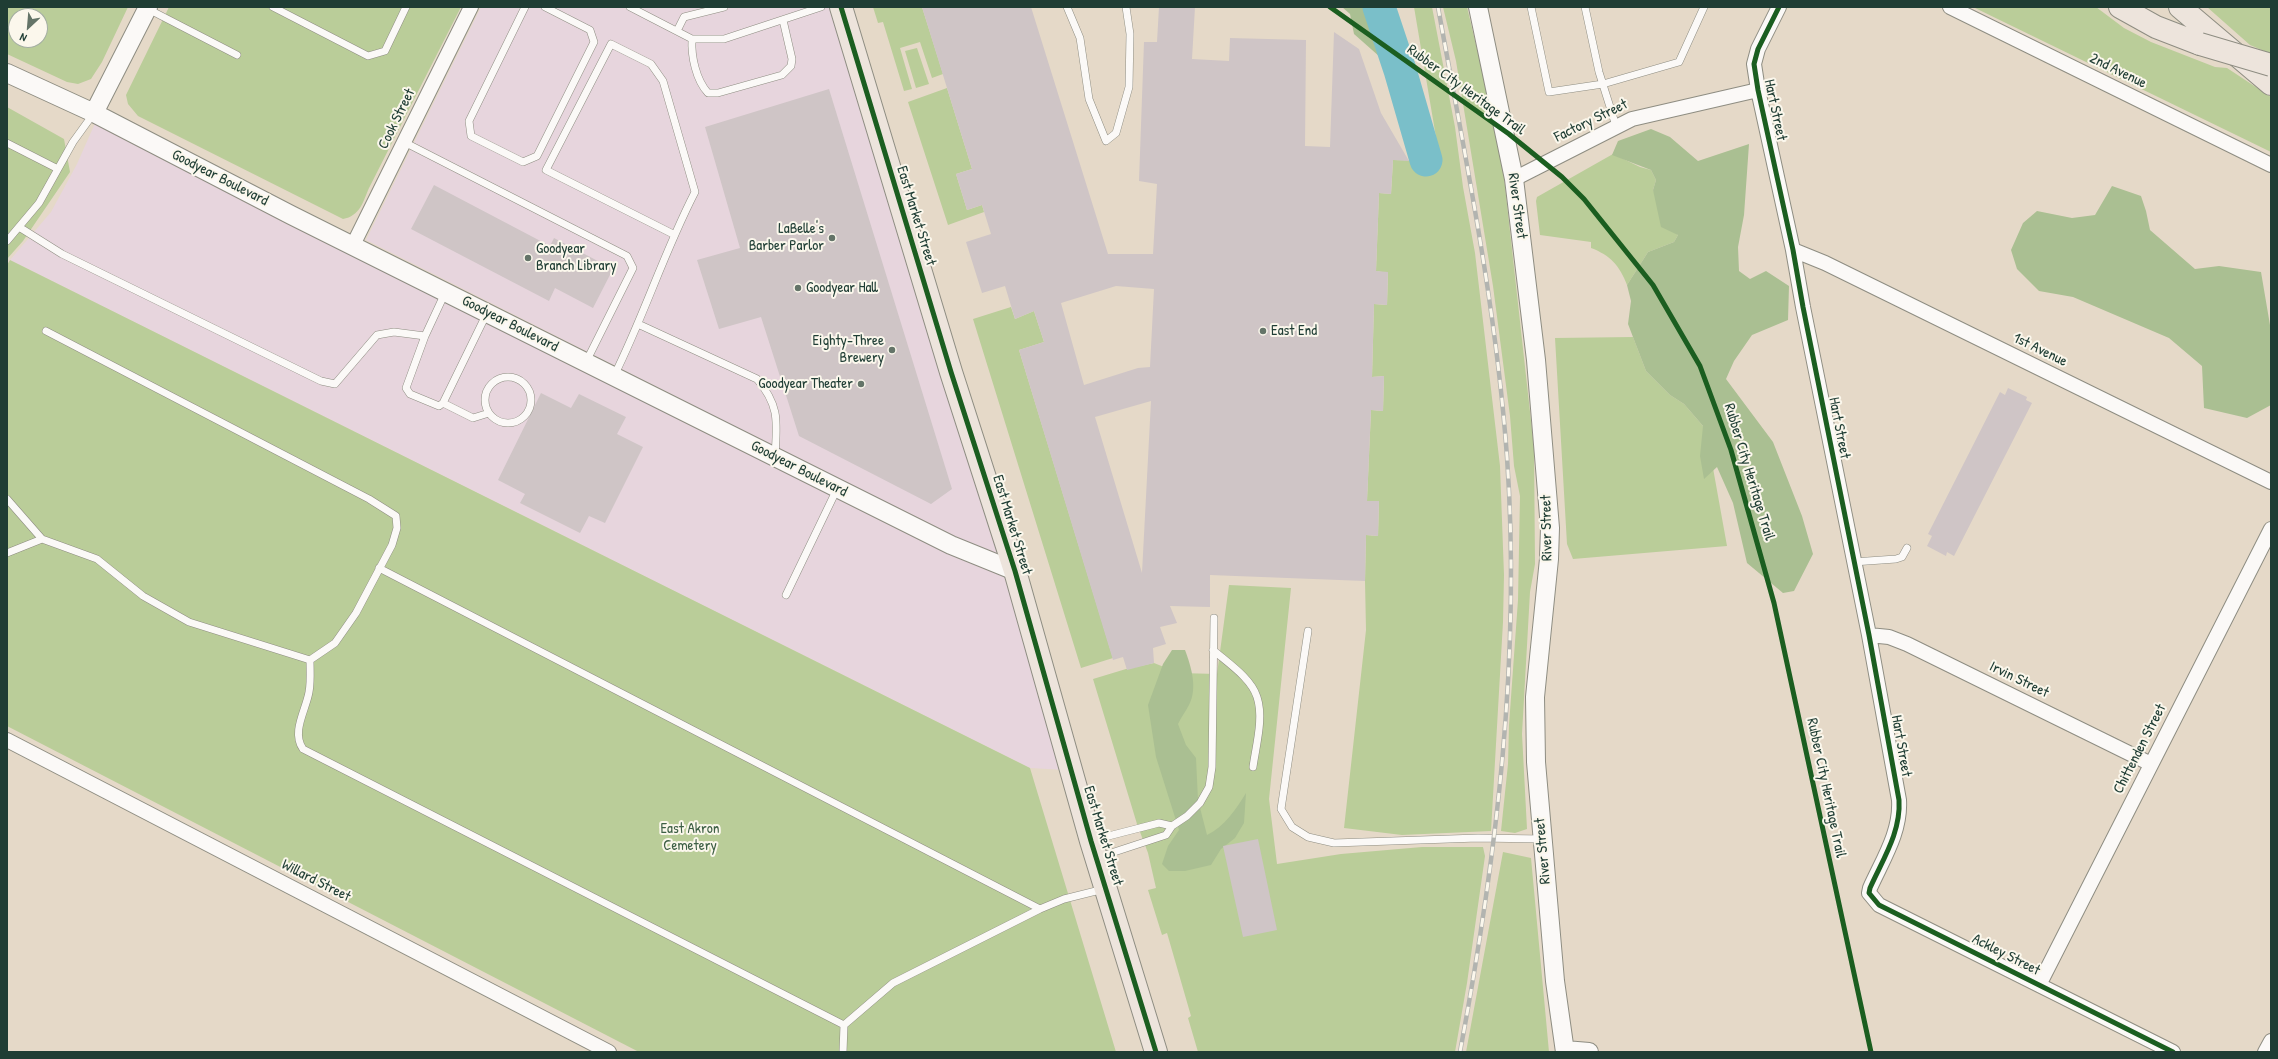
<!DOCTYPE html>
<html>
<head>
<meta charset="utf-8">
<style>
	body { margin:0 }
	#map { position:relative; width:2278px; height:1059px; overflow:hidden; background:#e5d9c8; font-family:"Patrick Hand",sans-serif }
	canvas { display:block }
	.frame { position:absolute; inset:0; border:8px solid #1f3d34; pointer-events:none }
	.north { position:absolute; left:8px; top:8px; width:40px; height:40px; box-sizing:border-box; background:#fbf7ec; border:1px solid #a3ada2; border-radius:50%; rotate:206deg; font-size:11px; font-weight:700; line-height:16px; text-align:center; color:#1f3d34 }
	.north::after { content:''; display:block; margin:auto; width:14px; height:18px; background:#647468; clip-path:polygon(50% 0,100% 100%,50% 72%,0 100%) }
</style>
</head>
<body>
<div id="map">
<canvas width="2278" height="1059"></canvas>
<div class="frame"></div>
<div class="north">N</div>
</div>
<script>
const g = document.querySelector('canvas').getContext('2d');
g.lineJoin = 'round';
function paint(path, color) {
  g.fillStyle = color;
  g.fill(path, 'evenodd');
}
function stroke(path, color, width, dash) {
  g.strokeStyle = color;
  g.lineWidth = width;
  g.lineCap = dash ? 'butt' : 'round';
  g.setLineDash(dash || []);
  g.stroke(path);
}
function label(font, color, halo, rows, align = 'center') {
  g.font = font + ' "Patrick Hand",sans-serif';
  g.lineWidth = 4;
  g.setLineDash([]);
  g.textBaseline = 'middle';
  g.strokeStyle = halo;
  g.fillStyle = color;
  for (const [text, x, y, turn = 0] of rows) {
    g.save();
    g.translate(x, y);
    g.rotate((+turn || 0) * Math.PI / 180);
    g.textAlign = isNaN(turn) ? turn : align;
    if (halo) g.strokeText(text, 0, 0);
    g.fillText(text, 0, 0);
    g.restore();
  }
}
const built = new Path2D(`
	M 481,7 L 833,7 L 1002,556 L 952,536 L 366,240 Z
	M 96,121 L 1012,576 L 1065,770 L 1030,768 L 10,260 L 51,212 L 77,164 Z`);
const green = new Path2D(`
	M 7,7 L 128,7 L 102,62 L 91,79 L 78,84 L 67,82 L 7,54 ZM 16,16 L 40,16 L 40,40 L 16,40 Z
	M 169,7 L 461,7 L 369,188 C 363,202 360,216 343,219 L 138,116 L 128,104 L 126,95 Z
	M 873,7 L 922,7 L 943,74 L 932,78 L 920,42 L 900,48 L 912,89 L 904,91 L 883,22 L 878,23 Z
	M 1414,7 L 1432,7 L 1455,127 L 1463,187 L 1475,253 L 1500,466 L 1504,575 L 1503,622 L 1491,831 L 1402,835 L 1344,828 L 1366,630 L 1365,581 L 1366,535 L 1378,536 L 1379,501 L 1367,501 L 1371,410 L 1383,411 L 1384,376 L 1372,377 L 1374,304 L 1387,305 L 1388,273 L 1376,271 L 1379,193 L 1391,194 L 1393,160 L 1440,161 Z
	M 1443,7 L 1467,7 L 1501,150 L 1534,448 L 1535,564 L 1530,592 L 1522,734 L 1527,829 L 1515,833 L 1501,831 L 1508,764 L 1509,725 L 1518,600 L 1520,496 L 1514,466 L 1510,416 L 1493,286 L 1456,61 Z
	M 1973,7 L 2096,7 L 2124,28 L 2151,42 L 2215,67 L 2227,68 L 2271,97 L 2271,152 Z
	M 2207,7 L 2271,7 L 2271,54 L 2250,45 Z
	M 917,48 L 929,84 L 916,88 L 905,51 Z
	M 947,88 L 972,169 L 956,174 L 967,210 L 982,205 L 984,212 L 948,225 L 908,102 Z
	M 7,107 L 64,139 L 70,172 L 23,241 L 7,259 Z
	M 1613,154 L 1640,167 L 1651,170 L 1656,180 L 1653,190 L 1678,235 L 1674,242 L 1648,252 L 1627,285 C 1620,266 1610,255 1591,248 L 1591,242 L 1540,235 L 1536,201 L 1537,197 Z
	M 10,260 L 1030,768 L 1116,1052 L 639,1052 L 7,726 L 7,265 Z
	M 1011,307 L 1015,319 L 1034,311 L 1044,342 L 1019,350 L 1113,658 L 1081,668 L 973,319 Z
	M 1633,337 L 1646,371 L 1670,395 L 1684,404 L 1703,426 L 1711,457 L 1727,546 L 1573,559 L 1567,544 L 1555,338 Z
	M 1229,585 L 1291,588 L 1269,799 L 1277,864 L 1341,854 L 1422,847 L 1483,847 L 1485,856 L 1467,983 L 1455,1052 L 1198,1052 L 1188,1018 L 1191,1016 L 1167,933 L 1162,935 L 1148,890 L 1156,888 L 1148,853 L 1137,824 L 1093,679 L 1126,669 L 1154,663 L 1179,673 L 1217,674 Z
	M 1503,852 L 1531,858 L 1549,1052 L 1466,1052 Z`);
const forest = new Path2D(`
	M 1342,7 L 1368,7 C 1383,26 1383,34 1380,57 L 1354,34 L 1350,14 Z
	M 1651,129 L 1670,137 L 1698,161 L 1749,144 L 1744,215 L 1738,247 L 1739,271 L 1750,279 L 1766,271 L 1789,286 L 1788,320 L 1752,335 L 1734,361 L 1726,379 L 1773,442 L 1802,516 L 1813,554 L 1794,591 L 1783,593 L 1747,563 L 1733,503 L 1717,467 L 1704,479 L 1700,456 L 1703,426 L 1684,404 L 1670,395 L 1646,371 L 1628,324 L 1631,301 L 1627,285 L 1648,252 L 1674,242 L 1678,235 L 1661,227 L 1653,190 L 1656,180 L 1651,170 L 1612,155 L 1618,141 Z
	M 2112,186 L 2141,196 L 2146,211 L 2150,230 L 2195,269 L 2219,266 L 2261,272 L 2271,331 L 2271,405 L 2247,418 L 2204,408 L 2202,366 L 2169,338 L 2073,297 L 2039,291 L 2017,269 L 2011,250 L 2023,223 L 2037,211 L 2072,218 L 2095,215 Z
	M 1172,650 L 1185,650 C 1191,666 1198,688 1189,705 C 1186,711 1181,717 1178,724 L 1186,745 L 1196,758 L 1198,800 L 1207,835 C 1224,827 1237,808 1246,793 L 1244,823 L 1235,838 L 1221,849 L 1211,865 L 1185,871 L 1169,871 L 1162,864 L 1168,846 L 1179,830 L 1156,757 L 1148,705 L 1163,664 Z`);
const river = new Path2D(`
	M 1379,7 L 1400,70 L 1426,160`);
const building = new Path2D(`
	M 922,7 L 1031,7 L 1108,254 L 1153,254 L 1157,184 L 1139,181 L 1144,42 L 1157,42 L 1159,7 L 1195,7 L 1192,59 L 1229,61 L 1230,38 L 1306,40 L 1305,146 L 1330,147 L 1334,32 L 1359,49 L 1381,113 L 1409,161 L 1393,160 L 1391,194 L 1379,193 L 1376,271 L 1388,272 L 1387,305 L 1374,304 L 1372,377 L 1384,376 L 1383,411 L 1371,410 L 1367,501 L 1379,501 L 1378,536 L 1366,535 L 1365,581 L 1210,575 L 1210,607 L 1170,606 L 1177,623 L 1160,627 L 1166,644 L 1153,648 L 1154,663 L 1127,670 L 1123,657 L 1113,660 L 1019,350 L 1044,342 L 1034,311 L 1015,319 L 1005,286 L 982,293 L 966,242 L 991,234 L 982,205 L 967,210 L 956,174 L 972,169 ZM 1116,286 L 1154,289 L 1150,367 L 1138,368 L 1084,385 L 1061,303 ZM 1151,401 L 1142,573 L 1095,417 Z
	M 829,89 L 952,489 L 931,504 L 799,436 L 761,317 L 719,329 L 697,260 L 740,248 L 705,127 Z
	M 434,185 L 550,246 L 554,238 L 613,269 L 593,308 L 555,288 L 549,301 L 411,229 Z
	M 2008,388 L 2027,397 L 2026,400 L 2032,403 L 1954,556 L 1947,552 L 1946,556 L 1927,546 L 1932,536 L 1928,534 L 2000,392 L 2005,395 Z
	M 541,393 L 571,408 L 579,394 L 626,417 L 617,434 L 643,447 L 605,523 L 589,516 L 580,533 L 520,503 L 525,494 L 498,480 Z
	M 1258,839 L 1277,930 L 1243,937 L 1223,846 Z`);
const service = new Path2D(`
	M 273,7 L 368,56 L 385,51 L 406,7
	M 525,7 L 469,121 L 471,136 L 523,162 L 537,156 L 594,42 L 590,30 L 545,7
	M 630,7 L 692,39 L 724,39 L 821,7
	M 1067,7 L 1080,38 L 1089,99 L 1106,141 L 1116,133 L 1129,87 L 1130,34 L 1126,7
	M 1531,7 L 1549,92 L 1603,84 L 1679,62 L 1704,7
	M 1585,7 L 1599,72 L 1616,126
	M 148,9 L 237,55
	M 677,31 L 684,17 L 724,7
	M 692,39 C 691,56 696,80 708,93 L 718,93 L 782,75 L 791,66 L 792,59 L 783,20
	M 404,142 L 627,256 L 633,268 L 586,362
	M 7,143 L 58,169
	M 19,227 L 62,254 L 321,381 L 335,384 L 377,335 L 394,332 L 425,336 L 445,293
	M 7,241 L 39,203 L 73,142 L 94,113
	M 638,324 L 757,379 C 780,406 777,422 775,456
	M 425,336 L 406,388 L 410,394 L 439,406 L 443,403 L 487,313
	M 614,376 C 644,316 664,252 695,192 L 663,81 L 651,64 L 611,44 L 546,170 L 673,234
	M485 400a23 23 0 1 1 46 0a23 23 0 1 1-46 0Z
	M 443,403 L 473,418 L 489,413
	M 7,499 L 42,539 L 97,559 L 143,596 L 189,622 L 310,660 L 335,643 L 356,613 L 392,545 L 397,528 L 396,516 L 369,499 L 46,331
	M 7,553 L 42,539
	M 1853,562 L 1896,559 L 1902,557 L 1907,548
	M 379,568 L 1040,909
	M 786,595 L 837,489
	M 1308,631 L 1281,809 L 1292,827 L 1308,837 L 1334,843 L 1478,838 L 1542,839
	M 1213,650 C 1228,663 1251,678 1257,697 C 1264,718 1256,745 1253,767
	M 310,660 C 310,670 311,682 309,692 C 306,710 291,732 303,749 L 844,1025 L 893,983 L 1040,909 L 1064,899 L 1104,889
	M 1093,840 L 1159,823 L 1172,826
	M 1099,857 L 1166,835 L 1172,826 L 1187,816 L 1200,803 L 1209,787 L 1212,767 L 1214,618
	M 843,1052 L 844,1025`);
const minor = new Path2D(`
	M 1779,7 L 1758,49 L 1754,64 L 1758,90 L 1793,250 L 1803,307 L 1869,635 L 1899,800 C 1901,832 1883,859 1870,888 L 1869,893 L 1879,905 L 2173,1052
	M 1950,7 L 2271,165
	M 1514,179 L 1632,119 L 1758,90
	M 353,245 L 471,7
	M 1793,250 L 1825,263 L 2271,482
	M 1869,635 L 1889,637 L 1907,644 L 2151,764
	M 7,740 L 609,1052
	M 2039,985 L 2271,529
	M 2265,1052 L 2271,1041`);
const tertiary = new Path2D(`
	M 1478,7 L 1514,179 L 1536,360 L 1550,528 L 1549,559 L 1535,697 L 1536,762 L 1555,981 L 1565,1052
	M 7,73 L 94,113 L 291,215 L 951,545 L 1015,571
	M 94,113 L 148,7
	M 1565,1050 L 1589,1052`);
const primary = new Path2D(`
	M 841,7 L 951,372 L 1015,571 L 1091,841 L 1156,1052`);
const motorway = new Path2D(`
	M 2120,7 L 2156,27 L 2200,44
	M 2180,7 L 2271,84`);
const rail = new Path2D(`
	M 1438,7 C 1465,156 1496,305 1507,457 C 1521,657 1497,855 1460,1052`);
const motorwayBridge = new Path2D(`
	M 2200,44 L 2271,65`);
const cycleway = new Path2D(`
	M 841,7 L 951,372 L 1015,571 L 1091,841 L 1156,1052
	M 1330,7 L 1509,134 L 1562,177 L 1584,199 L 1653,285 L 1700,366 L 1731,450 L 1774,603 L 1871,1052
	M 1779,7 L 1758,49 L 1754,64 L 1758,90 L 1793,250 L 1803,307 L 1869,635 L 1899,800 C 1901,832 1883,859 1870,888 L 1869,893 L 1879,905 L 2173,1052`);
const markers = [
	[832,238,4,"#647468"],
	[528,258,4,"#647468"],
	[798,288,4,"#647468"],
	[1263,331,4,"#647468"],
	[892,350,4,"#647468"],
	[861,384,4,"#647468"]
];
const streetNames = [
	["2nd Avenue",2118,71,26],
	["Rubber City Heritage Trail",1466,90,36],
	["Hart Street",1775,110,78],
	["Cook Street",397,119,-64],
	["Factory Street",1591,121,-26],
	["Goodyear Boulevard",220,178,27],
	["River Street",1517,206,82],
	["East Market Street",916,216,73],
	["Goodyear Boulevard",510,324,27],
	["1st Avenue",2040,350,26],
	["Hart Street",1839,428,79],
	["Goodyear Boulevard",799,469,27],
	["Rubber City Heritage Trail",1749,472,73],
	["East Market Street",1012,525,73],
	["River Street",1547,528,-91],
	["Irvin Street",2019,680,26],
	["Hart Street",1901,746,80],
	["Chittenden Street",2140,749,-63],
	["Rubber City Heritage Trail",1826,788,78],
	["East Market Street",1103,836,73],
	["River Street",1543,851,-95],
	["Willard Street",316,881,27],
	["Ackley Street",2006,955,27]
];
const poiNames = [
	["LaBelle's",824,229],
	["Barber Parlor",824,246],
	["Goodyear",536,249,"left"],
	["Branch Library",536,266,"left"],
	["Goodyear Hall",806,288,"left"],
	["East End",1271,331,"left"],
	["Eighty-Three",884,341],
	["Brewery",884,358],
	["Goodyear Theater",853,384]
];
const parkNames = [
	["East Akron",690,829],
	["Cemetery",690,846]
];
paint(built, '#e7d5dd');
paint(green, '#bacd99');
paint(forest, '#aabf92');
stroke(river, '#7abfc9', 33);
paint(building, '#cfc5c6');
stroke(service, '#8e8d82', 8);
stroke(minor, '#8e8d82', 16);
stroke(tertiary, '#8e8d82', 20);
stroke(primary, '#8e8d82', 24);
stroke(motorway, '#8e8d82', 24);
stroke(service, '#fbf9f7', 7);
stroke(minor, '#fbf9f7', 14);
stroke(tertiary, '#fbf9f7', 18);
stroke(primary, '#ede4dc', 22);
stroke(motorway, '#ede4dc', 22);
stroke(rail, '#b2b4b0', 4.5);
stroke(rail, '#fbf7ec', 3, [9]);
stroke(motorwayBridge, '#8e8d82', 24, []);
stroke(motorwayBridge, '#ede4dc', 22);
stroke(cycleway, '#1b5e20', 5);
for (const [x, y, r, color] of markers) {
  const dot = new Path2D();
  dot.arc(x, y, r, 0, 2 * Math.PI);
  g.fillStyle = color;
  g.fill(dot);
  stroke(dot, '#fbf7ec', 1.5);
}
label('15px', '#1f3d34', '#fbf7ec', streetNames);
label('15px', '#1f3d34', '#fbf7ec', poiNames, 'right');
label('15px', '#3d5f44', '#fbf7ec', parkNames);
</script>
</body>
</html>
